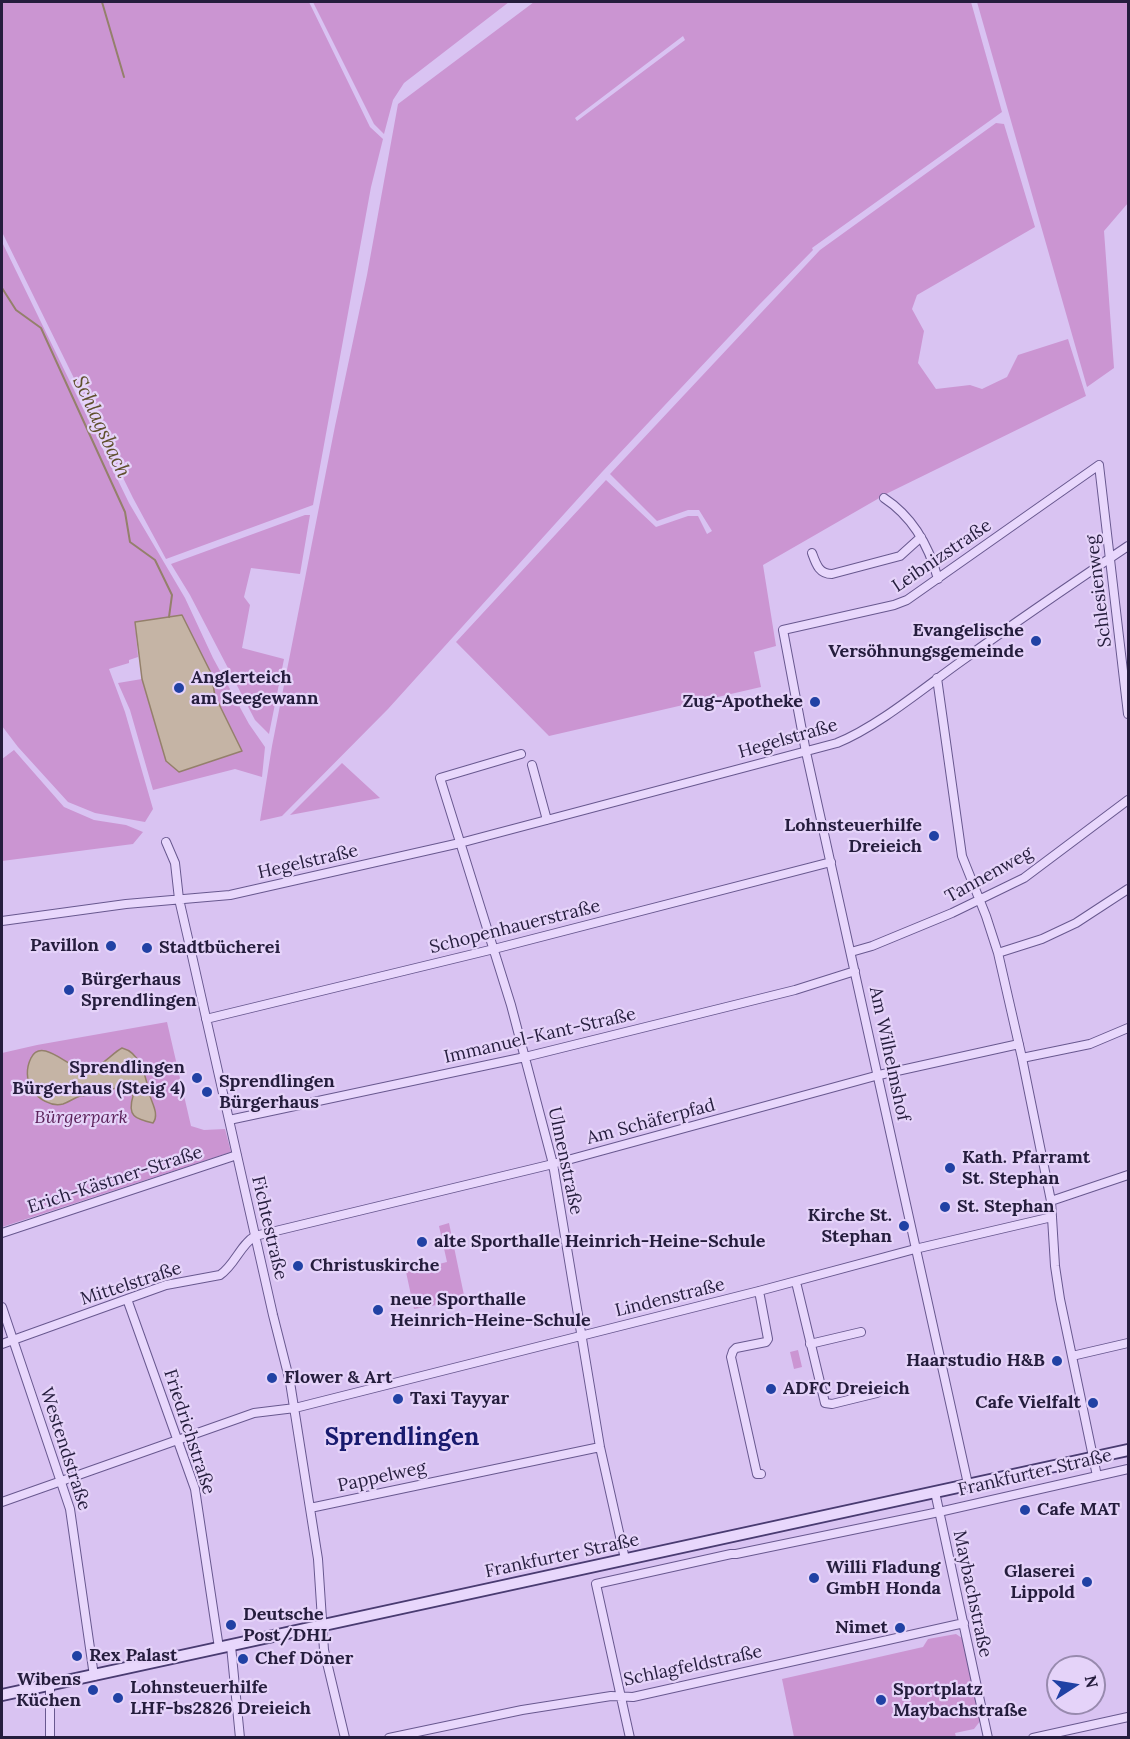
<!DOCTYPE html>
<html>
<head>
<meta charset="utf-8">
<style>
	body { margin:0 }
	#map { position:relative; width:1130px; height:1739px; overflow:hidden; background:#d9c3f2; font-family:Lora,serif }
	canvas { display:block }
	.frame { position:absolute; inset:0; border:3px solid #251d3d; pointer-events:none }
	.north { position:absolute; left:1046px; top:1655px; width:60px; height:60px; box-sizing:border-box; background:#e5d3f9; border:2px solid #988aae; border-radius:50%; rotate:78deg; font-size:16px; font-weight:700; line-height:24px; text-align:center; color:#251d3d }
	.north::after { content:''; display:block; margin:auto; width:21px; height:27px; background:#2141a4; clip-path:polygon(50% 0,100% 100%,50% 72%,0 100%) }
</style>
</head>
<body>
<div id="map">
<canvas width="1130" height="1739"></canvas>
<div class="frame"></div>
<div class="north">N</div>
</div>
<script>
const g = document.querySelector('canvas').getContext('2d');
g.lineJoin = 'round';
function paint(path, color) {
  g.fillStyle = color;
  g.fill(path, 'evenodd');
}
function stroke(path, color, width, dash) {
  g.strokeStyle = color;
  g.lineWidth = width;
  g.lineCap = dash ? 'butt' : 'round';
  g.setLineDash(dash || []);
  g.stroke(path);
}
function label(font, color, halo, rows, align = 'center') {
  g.font = font + ' Lora,serif';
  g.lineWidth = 4.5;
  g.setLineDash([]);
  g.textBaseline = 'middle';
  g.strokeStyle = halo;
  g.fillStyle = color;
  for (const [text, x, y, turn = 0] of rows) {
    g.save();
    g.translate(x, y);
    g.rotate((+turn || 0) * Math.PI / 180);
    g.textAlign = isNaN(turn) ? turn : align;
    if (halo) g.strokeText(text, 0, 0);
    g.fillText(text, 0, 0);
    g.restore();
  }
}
const green = new Path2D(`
	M 2,2 L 309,2 L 370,127 L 383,139 L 371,187 L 313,505 L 166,559 L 133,498 L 2,232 Z
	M 313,2 L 509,2 L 404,83 L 393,100 L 384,134 L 374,124 Z
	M 534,2 L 971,2 L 1002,112 L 812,248 L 813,250 L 759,305 L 602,472 L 388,709 L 282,816 L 260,821 L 272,746 L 335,426 L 367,275 L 398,104 ZM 683,36 L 685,40 L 577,121 L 575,118 Z
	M 977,2 L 1128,2 L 1128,203 L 1104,231 L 1114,368 L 1087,387 Z
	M 996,123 L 1004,124 L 1035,227 L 917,295 L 912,309 L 924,331 L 918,363 L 936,389 L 970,385 L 982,389 L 1007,377 L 1018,355 L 1068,339 L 1086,396 L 888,493 L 763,565 L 776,646 L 754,652 L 761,687 L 549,736 L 456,642 L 606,480 L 656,527 L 688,516 L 698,516 L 707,534 L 712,531 L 699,510 L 688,510 L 657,521 L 610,474 L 820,250 Z
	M 2,242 L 129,503 L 185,598 L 213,658 L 249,724 L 265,747 L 262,777 L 235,769 L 153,790 L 130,710 L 118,683 L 142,679 L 166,760 L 242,751 L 215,696 L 211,673 L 135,622 L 138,657 L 129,660 L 129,663 L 109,669 L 125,712 L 153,809 L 145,822 L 95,813 L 68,802 L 18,747 L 2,726 Z
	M 305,515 L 310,515 L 300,574 L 251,568 L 244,597 L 250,605 L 242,648 L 284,659 L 269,734 L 255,720 L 190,595 L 171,564 Z
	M 14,750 L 64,807 L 94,820 L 126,825 L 143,832 L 133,844 L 2,861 L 2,759 Z
	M 342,763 L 380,798 L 290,815 Z
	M 167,1022 L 191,1126 L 204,1130 L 225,1129 L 231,1152 L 2,1227 L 2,1053 L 37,1045 Z
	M 449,1223 L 465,1300 L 414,1309 L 406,1272 L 447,1262 L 439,1226 Z
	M 798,1350 L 802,1367 L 794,1369 L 790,1352 Z
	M 956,1634 L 962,1638 L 981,1720 L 974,1729 L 955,1733 L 956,1737 L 794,1737 L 782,1679 L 923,1647 L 928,1639 Z`);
const water = new Path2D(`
	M 182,615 L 211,673 L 215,696 L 242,751 L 179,772 L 166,761 L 142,679 L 135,622 Z
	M 122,1048 C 142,1053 146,1079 150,1096 C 153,1105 159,1115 153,1123 C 135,1119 127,1116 133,1096 L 129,1087 C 117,1086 106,1091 93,1094 C 89,1096 84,1095 80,1096 C 74,1098 69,1102 63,1104 C 51,1107 38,1099 32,1089 C 26,1080 26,1068 31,1058 C 42,1035 72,1072 87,1070 C 101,1068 111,1054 122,1048 Z`);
const stream = new Path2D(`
	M 102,2 L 124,77
	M 2,288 L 16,310 L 41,328 L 125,512 L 130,542 L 155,560 L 172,595 L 169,617`);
const street = new Path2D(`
	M 884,498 C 913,517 929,546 938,579
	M 812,553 C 816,564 819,574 832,574 L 900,556 L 921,537
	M 937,678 L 962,856 L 986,916 L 998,953 L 1022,1058 L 1051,1201 L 1055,1266 L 1060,1299 L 1097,1476
	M 521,754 L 440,778 L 511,1005 L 553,1164 L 600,1447 L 625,1559
	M 532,765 L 547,820
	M 166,842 L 175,863 L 179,899 L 190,947 L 273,1315 L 290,1382 L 318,1559 L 324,1650 L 345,1738
	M 2,921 L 126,904 L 230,895 L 460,843 L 837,743 C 879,726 926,686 963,660 C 1017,621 1073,583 1128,546
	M 851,952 L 872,946 L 952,913 L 1024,878 L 1128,800
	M 998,953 L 1042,939 L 1076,923 L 1128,889
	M 206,1019 L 494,949 L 831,862
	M 1022,1058 L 1090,1044 L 1128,1028
	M 229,1120 L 525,1057 L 795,990 L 855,971
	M 1051,1201 L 1128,1175
	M 2,1233 L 237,1155
	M 796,1282 L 825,1403 L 832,1404 L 877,1393
	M 759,1291 L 768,1339 L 766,1342 L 736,1348 L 733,1351 L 731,1357 L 757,1474 L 761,1474
	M 127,1299 L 195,1489 L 219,1648
	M 2,1307 L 70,1509 L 94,1676
	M 2,1344 L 166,1285 L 220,1275 C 235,1265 240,1245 255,1236 L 553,1164 L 879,1075 L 1019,1044
	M 810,1344 L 861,1332
	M 1072,1356 L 1128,1343
	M 968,1484 L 806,752 L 783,630 L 894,605 L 907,600 L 1099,465 L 1128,714
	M 935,1492 L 988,1738
	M 2,1502 L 254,1413 L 295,1408 L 759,1291 L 915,1249 L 1052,1217
	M 310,1508 L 600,1447
	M 231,1646 L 240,1738
	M 50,1738 L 50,1684
	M 389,1738 L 522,1710 L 611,1696 L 633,1697 L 964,1623
	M 630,1738 L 596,1584 L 731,1554 L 736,1554 L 939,1512 L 1128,1469
	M 1033,1738 L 1128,1717`);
const secondary = new Path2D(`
	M 2,1695 L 1128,1450`);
const markers = [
	[1036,641,6,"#2141a4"],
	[179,688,6,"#2141a4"],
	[815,702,6,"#2141a4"],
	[934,836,6,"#2141a4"],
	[111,946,6,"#2141a4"],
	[147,948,6,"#2141a4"],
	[69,990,6,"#2141a4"],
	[197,1078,6,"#2141a4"],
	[207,1092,6,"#2141a4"],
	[950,1168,6,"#2141a4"],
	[945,1207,6,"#2141a4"],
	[904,1226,6,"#2141a4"],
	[422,1242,6,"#2141a4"],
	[298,1266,6,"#2141a4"],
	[378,1310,6,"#2141a4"],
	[1057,1361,6,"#2141a4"],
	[272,1378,6,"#2141a4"],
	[771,1389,6,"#2141a4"],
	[398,1399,6,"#2141a4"],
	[1093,1403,6,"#2141a4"],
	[1025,1510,6,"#2141a4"],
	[814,1578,6,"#2141a4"],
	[1087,1582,6,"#2141a4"],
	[231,1625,6,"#2141a4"],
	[900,1628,6,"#2141a4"],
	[77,1656,6,"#2141a4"],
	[243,1659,6,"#2141a4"],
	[93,1690,6,"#2141a4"],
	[118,1698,6,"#2141a4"],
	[881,1700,6,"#2141a4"]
];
const streetNames = [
	["Leibnizstraße",942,556,-34],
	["Schlesienweg",1099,591,-97],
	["Hegelstraße",788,739,-16],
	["Hegelstraße",308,862,-13],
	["Tannenweg",989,875,-29],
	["Schopenhauerstraße",515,927,-14],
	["Immanuel-Kant-Straße",540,1036,-13],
	["Am Wilhelmshof",889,1054,78],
	["Am Schäferpfad",651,1122,-15],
	["Ulmenstraße",565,1161,78],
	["Erich-Kästner-Straße",115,1180,-18],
	["Fichtestraße",269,1228,77],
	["Mittelstraße",131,1284,-18],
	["Lindenstraße",670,1298,-14],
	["Friedrichstraße",189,1432,72],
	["Westendstraße",65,1449,72],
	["Frankfurter Straße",1035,1473,-13],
	["Pappelweg",382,1477,-12],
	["Frankfurter Straße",562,1556,-12],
	["Maybachstraße",972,1594,78],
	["Schlagfeldstraße",693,1666,-12]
];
const poiNames = [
	["Evangelische",1024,631,"right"],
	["Versöhnungsgemeinde",1024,652,"right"],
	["Anglerteich",191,678],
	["am Seegewann",191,699],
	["Zug-Apotheke",803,702,"right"],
	["Lohnsteuerhilfe",922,826,"right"],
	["Dreieich",922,847,"right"],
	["Pavillon",99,946,"right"],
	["Stadtbücherei",159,948],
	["Bürgerhaus",81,980],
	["Sprendlingen",81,1001],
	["Sprendlingen",185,1068,"right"],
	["Bürgerhaus (Steig 4)",185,1089,"right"],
	["Sprendlingen",219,1082],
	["Bürgerhaus",219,1103],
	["Kath. Pfarramt",962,1158],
	["St. Stephan",962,1179],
	["St. Stephan",957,1207],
	["Kirche St.",892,1216,"right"],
	["Stephan",892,1237,"right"],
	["alte Sporthalle Heinrich-Heine-Schule",434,1242],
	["Christuskirche",310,1266],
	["neue Sporthalle",390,1300],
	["Heinrich-Heine-Schule",390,1321],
	["Haarstudio H&B",1045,1361,"right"],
	["Flower & Art",284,1378],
	["ADFC Dreieich",783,1389],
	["Taxi Tayyar",410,1399],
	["Cafe Vielfalt",1081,1403,"right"],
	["Cafe MAT",1037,1510],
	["Willi Fladung",826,1568],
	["GmbH Honda",826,1589],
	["Glaserei",1075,1572,"right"],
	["Lippold",1075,1593,"right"],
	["Deutsche",243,1615],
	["Post/DHL",243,1636],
	["Nimet",888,1628,"right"],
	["Rex Palast",89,1656],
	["Chef Döner",255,1659],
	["Wibens",81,1680,"right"],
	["Küchen",81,1701,"right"],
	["Lohnsteuerhilfe",130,1688],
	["LHF-bs2826 Dreieich",130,1709],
	["Sportplatz",893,1690],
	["Maybachstraße",893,1711]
];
const parkNames = [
	["Bürgerpark",81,1118]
];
const waterNames = [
	["Schlagsbach",101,427,65]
];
const districtNames = [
	["Sprendlingen",402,1438]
];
paint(green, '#cb95d2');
paint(water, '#c5b4a5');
stroke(water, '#94806b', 1.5);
stroke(stream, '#94806b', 2);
stroke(street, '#68588f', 10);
stroke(secondary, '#493b71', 14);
stroke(street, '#e8d7fc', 8);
stroke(secondary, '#e8d7fc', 10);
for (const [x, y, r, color] of markers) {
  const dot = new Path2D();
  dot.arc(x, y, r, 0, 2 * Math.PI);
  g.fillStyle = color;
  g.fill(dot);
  stroke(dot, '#e5d3f9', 2);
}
label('18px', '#251d3d', '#e5d3f9', streetNames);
label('bold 18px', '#251d3d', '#e5d3f9', poiNames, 'left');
label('italic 18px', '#5c225b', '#e5d3f9', parkNames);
label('italic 20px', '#5e4f2b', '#e5d3f9', waterNames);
label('bold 24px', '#181a6e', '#e5d3f9', districtNames);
</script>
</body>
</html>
